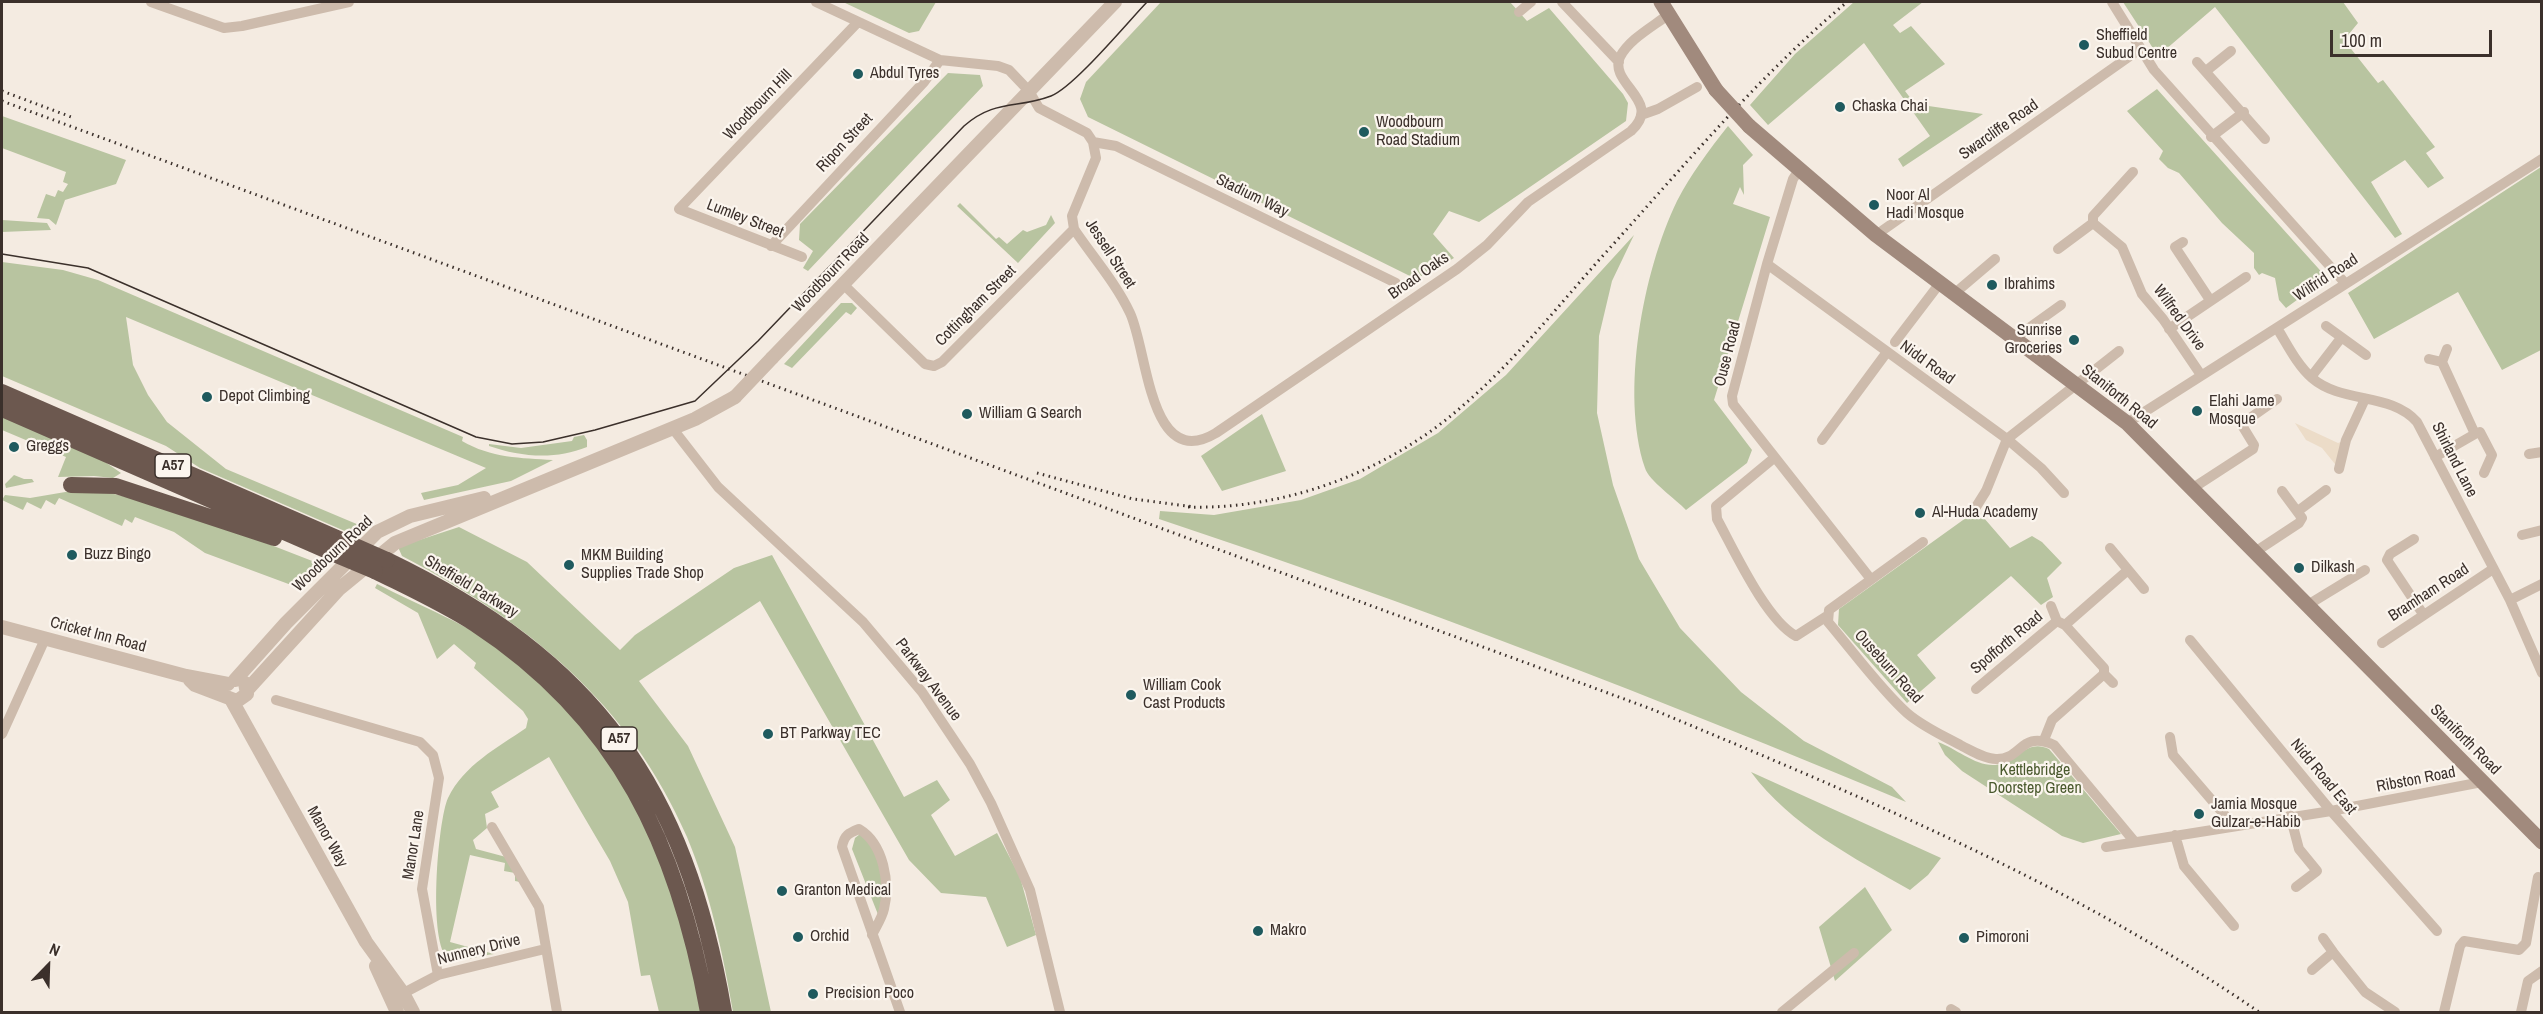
<!DOCTYPE html>
<html>
<head>
<meta charset="utf-8">
<style>
	body { margin:0 }
	#map { position:relative; width:2543px; height:1014px; overflow:hidden; background:#f4ebe1; font-family:"Archivo Narrow",sans-serif }
	canvas { display:block }
	.frame { position:absolute; inset:0; border:3px solid #3b302b; pointer-events:none }
	.north { position:absolute; left:18px; top:936px; width:60px; height:60px; -webkit-text-stroke:4px #fbf5ee; paint-order:stroke; rotate:23deg; font-size:16px; font-weight:700; line-height:24px; text-align:center; color:#3b302b }
	.north::after { content:''; display:block; margin:auto; width:21px; height:27px; background:#3b302b; clip-path:polygon(50% 0,100% 100%,50% 72%,0 100%) }
	.scale { position:absolute; left:2330px; top:30px; width:162px; height:27px; box-sizing:border-box; border:3px solid #3b302b; border-top:0; padding-left:8px; font-size:18px; line-height:21px; white-space:nowrap; color:#3b302b; -webkit-text-stroke:4px #fbf5ee; paint-order:stroke }
</style>
</head>
<body>
<div id="map">
<canvas width="2543" height="1014"></canvas>
<div class="frame"></div>
<div class="north">N</div>
<div class="scale">100 m</div>
</div>
<script>
const g = document.querySelector('canvas').getContext('2d');
g.lineJoin = 'round';
function paint(path, color) {
  g.fillStyle = color;
  g.fill(path, 'evenodd');
}
function stroke(path, color, width, dash) {
  g.strokeStyle = color;
  g.lineWidth = width;
  g.lineCap = dash ? 'butt' : 'round';
  g.setLineDash(dash || []);
  g.stroke(path);
}
function label(font, color, halo, rows, align = 'center') {
  g.font = font + ' "Archivo Narrow",sans-serif';
  g.lineWidth = 4.5;
  g.setLineDash([]);
  g.textBaseline = 'middle';
  g.strokeStyle = halo;
  g.fillStyle = color;
  for (const [text, x, y, turn = 0] of rows) {
    g.save();
    g.translate(x, y);
    g.rotate((+turn || 0) * Math.PI / 180);
    g.textAlign = isNaN(turn) ? turn : align;
    if (halo) g.strokeText(text, 0, 0);
    g.fillText(text, 0, 0);
    g.restore();
  }
}
const green = new Path2D(`
	M 843,2 L 936,2 L 919,31 L 909,33 Z
	M 1161,2 L 1510,2 L 1527,21 L 1549,8 L 1623,94 L 1628,103 L 1626,121 L 1479,222 L 1449,211 L 1433,234 L 1454,258 L 1416,279 L 1088,117 L 1080,99 L 1086,82 Z
	M 1854,2 L 1923,2 L 1893,25 L 1900,33 L 1911,26 L 1945,64 L 1905,91 L 1915,104 L 1983,114 L 1903,167 L 1898,159 L 1930,136 L 1864,43 L 1768,125 L 1750,105 L 1795,54 Z
	M 2123,2 L 2343,2 L 2358,23 L 2344,40 L 2378,83 L 2383,80 L 2435,147 L 2426,153 L 2444,178 L 2428,188 L 2405,160 L 2371,182 L 2402,234 L 2395,238 L 2215,7 L 2158,56 Z
	M 948,73 L 980,75 L 983,86 L 808,271 L 803,268 L 813,251 L 799,240 L 800,224 Z
	M 2157,89 L 2327,278 L 2286,308 L 2279,300 L 2275,278 L 2262,273 L 2259,275 L 2254,268 L 2254,253 L 2222,223 L 2179,173 L 2168,168 L 2159,159 L 2163,151 L 2127,111 Z
	M 2,116 L 126,160 L 116,184 L 65,200 L 56,225 L 49,219 L 37,218 L 46,194 L 55,197 L 58,190 L 63,192 L 68,184 L 63,182 L 66,172 L 2,148 Z
	M 1728,126 L 1753,155 L 1743,165 L 1744,195 L 1740,187 L 1733,204 L 1770,217 L 1714,400 L 1752,450 L 1747,463 L 1686,510 C 1677,500 1648,480 1645,468 C 1620,393 1643,271 1677,201 C 1691,174 1709,150 1728,126 Z
	M 2541,167 L 2541,350 L 2502,370 L 2458,292 L 2374,339 L 2348,293 Z
	M 960,203 L 996,239 L 999,237 L 1007,244 L 1023,230 L 1027,232 L 1046,225 L 1051,215 L 1055,223 L 1018,263 L 957,206 Z
	M 2,220 L 47,223 L 51,230 L 2,232 Z
	M 1634,235 L 1612,281 L 1599,336 L 1597,413 L 1613,485 L 1639,559 L 1680,628 L 1741,692 L 1804,741 L 1892,787 L 1906,802 C 1660,699 1412,603 1159,519 L 1160,511 L 1214,515 L 1301,500 L 1360,479 L 1438,433 L 1506,375 Z
	M 2,262 L 63,270 L 98,280 L 463,437 L 462,441 C 491,458 521,458 553,460 L 511,481 L 424,500 L 421,493 L 458,485 L 486,468 L 126,317 L 133,365 L 148,395 L 167,422 L 226,469 L 359,525 L 347,532 L 200,468 L 166,446 L 2,376 Z
	M 841,303 L 852,303 L 857,308 L 851,315 L 846,312 L 792,368 L 784,364 Z
	M 1262,414 L 1286,471 L 1222,491 L 1201,456 Z
	M 2,417 L 98,457 L 121,473 L 113,478 L 94,476 L 58,477 L 66,457 L 2,430 Z
	M 584,435 L 587,440 L 587,447 C 555,460 521,457 489,446 L 489,444 L 521,448 L 572,441 L 574,437 Z
	M 14,475 L 24,479 L 32,479 L 34,482 L 6,488 L 5,484 Z
	M 89,488 L 181,510 L 320,564 L 319,566 L 322,568 L 302,589 L 205,553 L 174,532 L 135,517 L 132,523 L 125,519 L 122,526 L 59,498 L 55,505 L 46,500 L 41,509 L 27,502 L 23,510 L 2,500 L 5,495 L 30,498 Z
	M 1977,510 L 2010,548 L 2032,536 L 2042,542 L 2062,563 L 2047,578 L 2053,597 L 2041,605 L 2011,576 L 1917,655 L 1936,678 L 1907,703 L 1838,625 L 1839,609 Z
	M 459,527 L 527,562 L 620,650 L 635,635 L 734,568 L 772,555 L 904,797 L 937,780 L 950,800 L 931,815 L 955,856 L 997,833 L 1020,877 L 1036,935 L 1007,947 L 986,897 L 941,893 L 909,860 L 760,601 L 639,681 L 688,746 L 735,847 L 771,1012 L 733,1012 C 723,954 710,892 687,837 C 629,703 528,622 402,556 L 398,547 Z
	M 377,584 C 421,606 469,625 509,654 C 533,671 555,695 574,717 C 655,810 679,895 703,1012 L 659,1012 L 650,975 L 641,976 L 628,902 L 610,861 L 549,757 L 491,792 L 499,807 L 485,814 L 487,828 L 473,840 L 476,849 L 506,857 L 520,882 L 515,881 L 515,873 L 504,871 L 505,863 L 470,855 L 450,942 L 494,954 C 485,955 456,963 449,959 C 427,947 438,819 448,798 C 464,765 497,748 526,728 L 528,719 L 523,711 L 474,668 L 476,663 L 454,644 L 437,659 L 418,613 L 375,588 Z
	M 1938,742 C 1958,749 1982,772 2003,763 C 2021,756 2029,740 2049,749 L 2121,834 L 2083,843 L 2062,836 L 1962,771 L 1945,755 Z
	M 1751,772 L 1941,858 L 1928,875 L 1910,890 C 1854,858 1790,825 1751,772 Z
	M 860,834 L 868,835 L 885,878 L 881,922 L 852,849 L 855,838 Z
	M 1865,887 L 1892,930 L 1835,981 L 1819,927 Z`);
const plaza = new Path2D(`
	M 2295,423 L 2338,443 L 2346,440 L 2339,469 L 2322,448 L 2306,440 Z`);
const minor = new Path2D(`
	M 151,2 L 224,28 L 242,26 L 349,2
	M 816,2 L 940,60 L 998,66 L 1009,70 L 1029,91 L 1039,108 L 1087,133 L 1093,142 L 1096,158 L 1072,216 L 1074,229 C 1092,256 1116,283 1130,313 C 1148,351 1149,473 1216,433 L 1457,269 L 1487,245 L 1528,202 L 1631,131 C 1664,101 1608,84 1620,57 C 1629,39 1654,26 1669,14
	M 1562,2 L 1619,62
	M 2112,2 L 2154,70 L 2345,283
	M 1519,12 L 1531,2
	M 2197,62 L 2265,139
	M 2206,71 L 2231,51
	M 1641,115 L 1658,109 L 1697,87
	M 2211,137 L 2244,112
	M 1093,142 L 1116,146 L 1396,283
	M 1799,170 L 1793,179 L 1767,264 L 1732,396 L 1733,404 L 1870,578
	M 2093,223 L 2122,247 L 2142,294 L 2163,319 L 2201,375
	M 1876,235 L 2140,49
	M 2183,242 L 2175,247 L 2210,300
	M 771,246 L 924,82 L 940,60
	M 2058,249 L 2093,223 L 2093,216 L 2133,172
	M 802,257 L 679,209 L 858,22
	M 1767,264 L 2007,439 L 2041,468 L 2064,493
	M 843,284 L 925,364 L 934,366 L 942,362 L 1074,229
	M 1955,293 L 1995,259
	M 2326,326 L 2366,355
	M 2277,328 C 2287,344 2297,365 2312,378 C 2342,404 2391,392 2417,422 L 2510,600 L 2542,673
	M 2169,329 L 2246,277
	M 2015,338 L 2061,305
	M 1895,342 L 1940,283
	M 2429,359 L 2442,362 L 2447,349
	M 2311,377 L 2341,338
	M 2127,423 L 2542,159
	M 673,429 L 718,487 L 863,622 L 922,692 L 970,764 L 991,803 L 1030,890 L 1060,1012
	M 2480,432 L 2492,455 L 2484,473
	M 1822,440 L 1887,352
	M 2529,454 L 2542,452
	M 2435,457 L 2475,434 L 2442,362
	M 1774,458 L 1716,506 L 1717,519 C 1734,550 1766,620 1796,636 L 1827,616
	M 2339,469 L 2346,440 L 2365,399
	M 2193,488 L 2253,449 L 2254,445 L 2243,427 L 2243,423 L 2277,399
	M 1976,507 L 1986,491 L 2007,439 L 2119,351
	M 2298,511 L 2326,490
	M 2522,535 L 2542,530
	M 2414,539 L 2390,554 L 2387,560 L 2423,614
	M 1923,542 L 1829,610 L 1828,622 C 1851,649 1881,690 1907,713 C 1923,727 1944,736 1962,746 C 1972,751 1985,759 1996,759 C 2022,760 2020,730 2054,745 L 2134,841
	M 2110,548 L 2144,589
	M 2255,552 L 2299,523 L 2302,518 L 2282,491
	M 2510,600 L 2542,584
	M 2306,606 L 2365,570
	M 2065,625 L 2128,570
	M 2190,640 L 2331,811 L 2437,931
	M 2382,643 L 2493,569
	M 2104,674 L 2113,683
	M 1976,689 L 2057,621
	M 276,700 L 420,742 L 433,755 L 439,778 L 422,889 L 438,975
	M 2,734 L 45,639
	M 2170,737 L 2173,755 L 2234,826
	M 2044,740 L 2052,720 L 2104,674 L 2104,668 L 2065,625 L 2057,621 L 2051,606
	M 2290,815 L 2299,849 L 2317,871 L 2296,887
	M 492,827 L 539,907 L 557,1012
	M 2175,835 L 2184,866 L 2234,926
	M 2106,847 L 2331,811 L 2482,782
	M 872,935 C 876,927 882,918 884,909 C 890,883 884,844 859,829 C 849,833 844,835 842,847 L 900,1012
	M 2323,938 L 2333,952
	M 2312,970 L 2333,952 L 2365,992 L 2395,1012
	M 398,996 L 438,975 L 545,949
	M 1951,1009 L 1956,1012
	M 1782,1012 L 1854,953
	M 2444,1012 L 2460,946 L 2464,941 L 2519,950 L 2526,943 L 2538,877
	M 2521,1012 L 2528,981 L 2542,971`);
const tertiary = new Path2D(`
	M 772,358 L 1115,2
	M 2,627 L 186,676 L 228,684
	M 190,680 L 195,685 L 237,701 L 247,694 L 245,683
	M 235,680 L 286,623 L 377,532 L 410,516 L 484,498
	M 248,689 L 339,589 L 395,543 L 695,419 L 735,397
	M 231,699 L 366,942 L 403,993 L 413,1012
	M 376,966 L 397,1012`);
const secondary = new Path2D(`
	M 1661,2 L 1716,90
	M 1749,126 L 1876,235 L 2127,423 L 2542,842`);
const trunk = new Path2D(`
	M 2,392 L 344,541
	M 2,409 L 332,553
	M 71,485 L 116,486 L 274,538
	M 387,560 C 595,660 685,786 724,1012
	M 375,571 C 409,588 444,604 475,624 C 620,719 678,847 708,1012`);
const tram = new Path2D(`
	M 2,254 L 88,268 L 476,437 L 512,444 L 543,442 L 595,430 L 695,401 L 758,341 L 964,126 C 995,99 1017,109 1051,96 C 1074,87 1127,23 1147,2`);
const rail = new Path2D(`
	M 2,91 L 74,118
	M 2,101 L 1654,710 C 1862,797 2073,884 2259,1012
	M 1037,473 L 1133,499 L 1195,507
	M 1188,507 C 1285,510 1386,472 1459,409 C 1511,365 1554,311 1599,260 C 1679,172 1756,78 1847,2`);
const tertiaryBridge = new Path2D(`
	M 735,397 L 772,358`);
const secondaryBridge = new Path2D(`
	M 1716,90 L 1749,126`);
const trunkBridge = new Path2D(`
	M 344,541 L 387,560
	M 332,553 L 375,571`);
const markers = [
	[2084,45,6,"#1f5a5e"],
	[858,74,6,"#1f5a5e"],
	[1840,107,6,"#1f5a5e"],
	[1364,132,6,"#1f5a5e"],
	[1874,205,6,"#1f5a5e"],
	[1992,285,6,"#1f5a5e"],
	[2074,340,6,"#1f5a5e"],
	[207,397,6,"#1f5a5e"],
	[2197,411,6,"#1f5a5e"],
	[967,414,6,"#1f5a5e"],
	[14,447,6,"#1f5a5e"],
	[1920,513,6,"#1f5a5e"],
	[72,555,6,"#1f5a5e"],
	[569,565,6,"#1f5a5e"],
	[2299,568,6,"#1f5a5e"],
	[1131,695,6,"#1f5a5e"],
	[768,734,6,"#1f5a5e"],
	[2199,814,6,"#1f5a5e"],
	[782,891,6,"#1f5a5e"],
	[1258,931,6,"#1f5a5e"],
	[798,937,6,"#1f5a5e"],
	[1964,938,6,"#1f5a5e"],
	[813,994,6,"#1f5a5e"]
];
const shields = [
	[173,466,36],
	[619,739,36]
];
const shieldNames = [
	["A57",173,466],
	["A57",619,739]
];
const poiNames = [
	["Sheffield",2096,36],
	["Subud Centre",2096,54],
	["Abdul Tyres",870,74],
	["Chaska Chai",1852,107],
	["Woodbourn",1376,123],
	["Road Stadium",1376,141],
	["Noor Al",1886,196],
	["Hadi Mosque",1886,214],
	["Ibrahims",2004,285],
	["Sunrise",2062,331,"right"],
	["Groceries",2062,349,"right"],
	["Depot Climbing",219,397],
	["Elahi Jame",2209,402],
	["Mosque",2209,420],
	["William G Search",979,414],
	["Greggs",26,447],
	["Al-Huda Academy",1932,513],
	["Buzz Bingo",84,555],
	["MKM Building",581,556],
	["Supplies Trade Shop",581,574],
	["Dilkash",2311,568],
	["William Cook",1143,686],
	["Cast Products",1143,704],
	["BT Parkway TEC",780,734],
	["Jamia Mosque",2211,805],
	["Gulzar-e-Habib",2211,823],
	["Granton Medical",794,891],
	["Makro",1270,931],
	["Orchid",810,937],
	["Pimoroni",1976,938],
	["Precision Poco",825,994]
];
const streetNames = [
	["Woodbourn Hill",758,105,-46],
	["Swarcliffe Road",1999,130,-35],
	["Ripon Street",845,143,-47],
	["Stadium Way",1252,196,26],
	["Lumley Street",745,219,21],
	["Jessell Street",1110,254,57],
	["Woodbourn Road",831,273,-46],
	["Broad Oaks",1419,276,-35],
	["Wilfrid Road",2326,278,-33],
	["Cottingham Street",976,306,-45],
	["Wilfred Drive",2179,318,54],
	["Ouse Road",1728,354,-76],
	["Nidd Road",1927,363,36],
	["Staniforth Road",2119,397,39],
	["Shirland Lane",2454,460,63],
	["Woodbourn Road",333,554,-43],
	["Sheffield Parkway",471,587,31],
	["Bramham Road",2429,593,-33],
	["Cricket Inn Road",98,635,15],
	["Spofforth Road",2007,643,-40],
	["Ouseburn Road",1888,667,48],
	["Parkway Avenue",928,680,53],
	["Staniforth Road",2465,740,45],
	["Nidd Road East",2323,777,50],
	["Ribston Road",2416,780,-11],
	["Manor Way",327,837,61],
	["Manor Lane",414,845,-81],
	["Nunnery Drive",479,950,-14]
];
const parkNames = [
	["Kettlebridge",2035,771],
	["Doorstep Green",2035,789]
];
paint(green, '#b8c4a0');
paint(plaza, '#ecdcc8');
stroke(minor, '#cdbbac', 10);
stroke(tertiary, '#cdbbac', 14);
stroke(secondary, '#a18a7d', 15);
stroke(trunk, '#6c584f', 16);
stroke(tram, '#3b302b', 1.5);
stroke(rail, '#3b302b', 3, [1.5, 4.5]);
stroke(tertiaryBridge, '#cdbbac', 14);
stroke(secondaryBridge, '#a18a7d', 15);
stroke(trunkBridge, '#6c584f', 16);
for (const [x, y, r, color] of markers) {
  const dot = new Path2D();
  dot.arc(x, y, r, 0, 2 * Math.PI);
  g.fillStyle = color;
  g.fill(dot);
  stroke(dot, '#fbf5ee', 2);
}
for (const [x, y, w] of shields) {
  const box = new Path2D();
  box.roundRect(x - w / 2, y - 12, w, 24, 4.5);
  g.fillStyle = '#fbf5ee';
  g.fill(box);
  stroke(box, '#3b302b', 1.5);
}
label('bold 15px', '#3b302b', null, shieldNames);
label('16px', '#3b302b', '#fbf5ee', poiNames, 'left');
label('16px', '#3b302b', '#fbf5ee', streetNames);
label('16px', '#4a5a2e', '#fbf5ee', parkNames);
</script>
</body>
</html>
